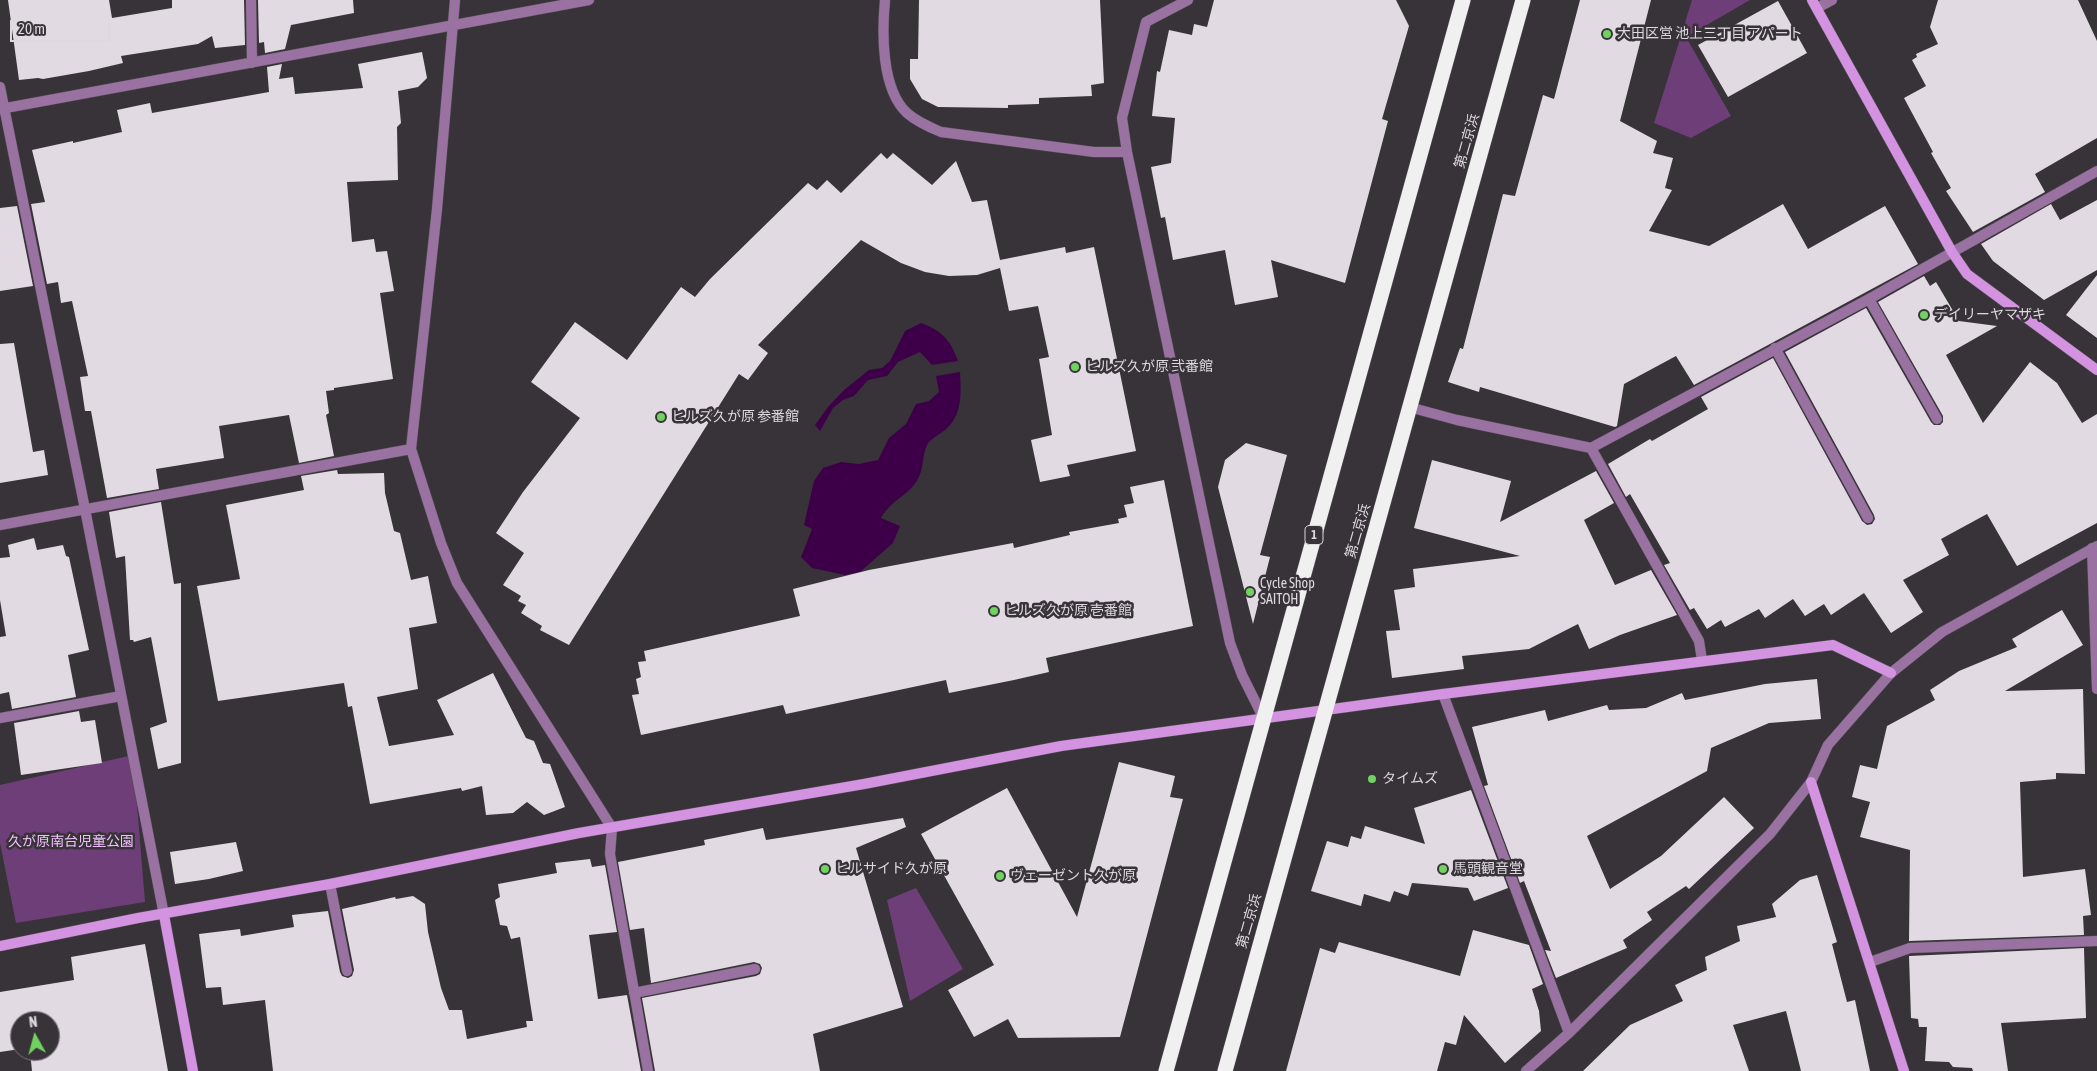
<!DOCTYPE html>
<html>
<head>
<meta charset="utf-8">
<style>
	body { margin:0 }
	#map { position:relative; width:2097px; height:1071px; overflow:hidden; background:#383239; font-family:"Asap Condensed",sans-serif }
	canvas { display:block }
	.north { position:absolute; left:10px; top:1011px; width:50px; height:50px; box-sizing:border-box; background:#383239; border:1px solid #7a757b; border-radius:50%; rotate:353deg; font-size:14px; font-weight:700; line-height:20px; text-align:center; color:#ddd9de }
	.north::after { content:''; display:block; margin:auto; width:18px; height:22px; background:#70d35f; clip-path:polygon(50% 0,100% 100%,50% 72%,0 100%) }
	.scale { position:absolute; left:10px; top:20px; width:100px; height:22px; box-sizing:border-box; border:2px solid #ddd9de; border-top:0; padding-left:6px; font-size:15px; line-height:18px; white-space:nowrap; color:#ddd9de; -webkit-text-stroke:4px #383239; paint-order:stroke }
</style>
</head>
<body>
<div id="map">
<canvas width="2097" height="1071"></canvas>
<div class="north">N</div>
<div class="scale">20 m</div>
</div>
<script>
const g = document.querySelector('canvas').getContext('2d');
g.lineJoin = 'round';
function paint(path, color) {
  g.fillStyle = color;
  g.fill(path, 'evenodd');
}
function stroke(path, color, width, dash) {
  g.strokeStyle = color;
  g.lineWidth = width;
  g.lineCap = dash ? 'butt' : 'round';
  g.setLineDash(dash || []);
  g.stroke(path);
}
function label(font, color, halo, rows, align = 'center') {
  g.font = font + ' "Asap Condensed","Noto Sans JP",sans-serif';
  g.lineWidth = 5;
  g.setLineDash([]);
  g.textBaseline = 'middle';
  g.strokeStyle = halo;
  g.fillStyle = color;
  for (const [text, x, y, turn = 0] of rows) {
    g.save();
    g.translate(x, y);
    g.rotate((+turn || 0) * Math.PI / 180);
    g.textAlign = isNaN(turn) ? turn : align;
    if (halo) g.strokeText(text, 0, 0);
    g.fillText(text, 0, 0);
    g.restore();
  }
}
const green = new Path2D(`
	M 1692,0 L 1750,0 L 1686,37 L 1731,116 L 1691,138 L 1654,123 Z
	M 133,755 L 145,902 L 16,923 L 0,843 L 0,785 Z
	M 916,888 L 963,969 L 910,1001 L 887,900 Z`);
const water = new Path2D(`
	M 921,323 C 942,331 950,339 958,361 L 932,365 L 920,352 L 898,362 L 887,376 L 868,380 L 854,396 L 843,400 L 833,408 L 820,431 L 815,425 L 828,407 L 844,390 L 869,370 L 882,368 L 890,361 L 905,331 Z
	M 960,372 C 961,393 963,415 945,430 C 940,434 930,439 927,445 C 921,458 925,472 914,485 C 903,498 891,501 881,518 L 900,526 L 893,543 L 860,572 L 845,575 L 812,568 L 801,557 L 812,529 L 804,525 L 814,481 L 823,468 L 841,462 L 859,464 L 878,460 L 889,438 L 906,424 L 916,404 L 929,401 L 939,392 L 936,376 Z`);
const building = new Path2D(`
	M 8,0 L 109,0 L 112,18 L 172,8 L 172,0 L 244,0 L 245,45 L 215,48 L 212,36 L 198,44 L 121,56 L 123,63 L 89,71 L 43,79 L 38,78 L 19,80 Z
	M 258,0 L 353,0 L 354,13 L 291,25 L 285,49 L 265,53 L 264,42 L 259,43 Z
	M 919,0 L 1100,0 L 1104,83 L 1091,85 L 1092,96 L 1039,98 L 1039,104 L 1008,105 L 1008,108 L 938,107 L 922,99 L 910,79 L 910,59 L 918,59 Z
	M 1214,0 L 1396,0 L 1409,26 L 1382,119 L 1388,121 L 1345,283 L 1271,260 L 1278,297 L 1235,305 L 1225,250 L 1173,260 L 1165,217 L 1161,218 L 1151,167 L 1171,163 L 1175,118 L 1152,116 L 1157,71 L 1160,72 L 1169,30 L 1192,35 L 1194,24 L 1207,27 Z
	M 1580,0 L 1651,0 L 1620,121 L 1657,141 L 1653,153 L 1673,158 L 1665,188 L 1672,190 L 1649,231 L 1709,246 L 1783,204 L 1808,249 L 1885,206 L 1918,264 L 1694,385 L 1676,356 L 1624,384 L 1617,426 L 1615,427 L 1480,387 L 1479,392 L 1448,382 L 1460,348 L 1463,349 L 1503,194 L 1515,196 L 1543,95 L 1554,99 Z
	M 1938,0 L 2078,0 L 2097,41 L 2097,138 L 2035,174 L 2045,192 L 1973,232 L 1946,191 L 1951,188 L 1931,153 L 1933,152 L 1904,98 L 1926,86 L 1912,60 L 1917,57 L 1916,54 L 1938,44 L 1930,27 Z
	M 1778,1 L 1807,53 L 1728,97 L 1698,45 Z
	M 422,52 L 427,78 L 418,87 L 398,91 L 401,123 L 397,127 L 398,180 L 347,182 L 352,242 L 374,239 L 376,252 L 387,251 L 394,291 L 380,293 L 393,379 L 334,388 L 334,390 L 326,391 L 329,413 L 326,415 L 334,456 L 299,463 L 289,415 L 219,426 L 224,458 L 156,469 L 159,489 L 107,498 L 91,411 L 85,411 L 80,377 L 88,376 L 72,301 L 61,303 L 58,282 L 47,284 L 31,204 L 45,202 L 32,150 L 73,141 L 73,143 L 122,132 L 117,110 L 150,103 L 152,113 L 269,92 L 267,67 L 282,64 L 279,79 L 293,77 L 295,94 L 363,88 L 358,64 Z
	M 881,153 L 887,159 L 893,153 L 932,185 L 956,161 L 972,202 L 987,200 L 1000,260 L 1065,247 L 1066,253 L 1094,247 L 1136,451 L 1067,465 L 1070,476 L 1040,482 L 1031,440 L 1052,435 L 1039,359 L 1049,357 L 1038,306 L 1009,311 L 1000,268 L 977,275 L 949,276 L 925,272 L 901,263 L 861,240 L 758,345 L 768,353 L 748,380 L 739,374 L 569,645 L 540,630 L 542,626 L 521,613 L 526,605 L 518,601 L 521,596 L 503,585 L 524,553 L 496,533 L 523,492 L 580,418 L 531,382 L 575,322 L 627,360 L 681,287 L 695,297 L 710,279 L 808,183 L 817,190 L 827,180 L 841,193 Z
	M 2097,200 L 2097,270 L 2044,300 L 1993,261 L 1981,244 L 2051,204 L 2060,220 Z
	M 17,206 L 33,286 L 0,291 L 0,208 Z
	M 2097,275 L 2097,338 L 2066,315 Z
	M 1924,276 L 1930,286 L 1936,282 L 1959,321 L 1997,326 L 1946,355 L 1983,423 L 2030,362 L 2057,383 L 2082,423 L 2097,414 L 2097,523 L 2017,566 L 1987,514 L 1941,539 L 1949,555 L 1903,580 L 1923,612 L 1891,633 L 1864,593 L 1831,615 L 1824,604 L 1805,616 L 1793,599 L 1765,618 L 1759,609 L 1725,627 L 1721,620 L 1707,629 L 1694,608 L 1690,610 L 1664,565 L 1670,563 L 1630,494 L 1626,497 L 1608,464 L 1650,439 L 1652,441 L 1708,409 L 1701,397 L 1773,358 L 1862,521 L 1867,525 L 1872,524 L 1875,519 L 1874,515 L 1785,352 L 1866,308 L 1931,422 L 1934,425 L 1940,425 L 1943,422 L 1943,416 L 1878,302 Z
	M 14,343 L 33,452 L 44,450 L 48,475 L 0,483 L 0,344 Z
	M 1246,443 L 1287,455 L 1260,555 L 1270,557 L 1253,624 L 1218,487 L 1225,460 Z
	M 1432,460 L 1511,481 L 1500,522 L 1596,471 L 1614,503 L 1584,520 L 1615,585 L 1651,570 L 1677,615 L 1620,635 L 1589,649 L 1578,624 L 1529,649 L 1462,656 L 1464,669 L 1392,678 L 1386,631 L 1400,630 L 1394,590 L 1415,587 L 1413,569 L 1520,556 L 1414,528 Z
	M 337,470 L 338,474 L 384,473 L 385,493 L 394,531 L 400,533 L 411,580 L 428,576 L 437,623 L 409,628 L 418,689 L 377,697 L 389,746 L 454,735 L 437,700 L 493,673 L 526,738 L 534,741 L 543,763 L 550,764 L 565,807 L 544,815 L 527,802 L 513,813 L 486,815 L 482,786 L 462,791 L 461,788 L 370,804 L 352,706 L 348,707 L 344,683 L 218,701 L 197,586 L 240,579 L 226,505 L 304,490 L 301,476 Z
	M 1164,480 L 1193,626 L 1046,658 L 1049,672 L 1014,680 L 949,693 L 946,680 L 786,714 L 783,705 L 641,735 L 632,695 L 639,694 L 636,679 L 641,677 L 638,662 L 646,661 L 644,651 L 800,616 L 793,589 L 869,570 L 1013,543 L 1014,548 L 1070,535 L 1069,532 L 1119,523 L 1118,519 L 1127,517 L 1124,505 L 1134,503 L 1130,487 Z
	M 161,502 L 174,584 L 181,583 L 181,763 L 158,769 L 150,728 L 167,722 L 151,637 L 134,642 L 133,640 L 130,640 L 125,556 L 116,558 L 109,512 Z
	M 34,538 L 37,550 L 63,545 L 66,556 L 69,557 L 89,650 L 68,655 L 76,697 L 12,709 L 9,692 L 0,694 L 0,637 L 6,636 L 0,600 L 0,558 L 10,557 L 8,545 Z
	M 2062,610 L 2083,645 L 2005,691 L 2083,689 L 2085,774 L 2056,773 L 2056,779 L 2020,782 L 2023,877 L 2085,869 L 2091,915 L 2083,916 L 2084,935 L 1909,941 L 1910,850 L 1860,837 L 1870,802 L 1852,797 L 1860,765 L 1877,769 L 1887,726 L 1935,700 L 1930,690 L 1959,671 L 2017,647 L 2012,639 Z
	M 1817,679 L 1821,719 L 1769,723 L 1711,748 L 1707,771 L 1587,836 L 1610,889 L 1661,856 L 1724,797 L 1754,828 L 1689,889 L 1686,886 L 1647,912 L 1652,920 L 1623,940 L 1627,948 L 1556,978 L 1545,950 L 1551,951 L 1524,881 L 1520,883 L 1484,786 L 1488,785 L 1472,727 L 1545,710 L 1548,721 L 1607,705 L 1609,710 L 1646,708 L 1682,693 L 1685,700 L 1765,684 Z
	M 79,711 L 81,722 L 95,720 L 102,763 L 21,775 L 14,723 Z
	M 1119,762 L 1175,776 L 1170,797 L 1183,799 L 1120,1037 L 1018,1038 L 1008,1019 L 974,1037 L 948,990 L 994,965 L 921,834 L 1007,788 L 1077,917 Z
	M 1471,790 L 1508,888 L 1474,901 L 1468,888 L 1412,883 L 1408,896 L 1394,891 L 1390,902 L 1364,894 L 1361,906 L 1311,891 L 1327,841 L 1348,847 L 1351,836 L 1361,839 L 1365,826 L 1425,844 L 1414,808 Z
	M 903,818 L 906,827 L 856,848 L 903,1007 L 813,1034 L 820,1071 L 655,1071 L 642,998 L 756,976 L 760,974 L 762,968 L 760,964 L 754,962 L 651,983 L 644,928 L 630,930 L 618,862 L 705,845 L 704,840 L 763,828 L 766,840 Z
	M 236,842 L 243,871 L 209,879 L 175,884 L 170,852 Z
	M 590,859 L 592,867 L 605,865 L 617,932 L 589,935 L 598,999 L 627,995 L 641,1071 L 273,1071 L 265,1000 L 223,1005 L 221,987 L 206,988 L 199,934 L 240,929 L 241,936 L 294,927 L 292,915 L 328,911 L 340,972 L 342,976 L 348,978 L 352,976 L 354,970 L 342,909 L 395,897 L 396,899 L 413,896 L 425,904 L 428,932 L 441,988 L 449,1010 L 462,1010 L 467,1039 L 527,1027 L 526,1021 L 533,1021 L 520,937 L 511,939 L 507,926 L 500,925 L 495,900 L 500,897 L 498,884 L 557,873 L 555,863 Z
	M 1817,875 L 1837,942 L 1832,944 L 1847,1002 L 1855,1000 L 1870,1071 L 1801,1071 L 1786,1011 L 1733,1025 L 1749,1071 L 1583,1071 L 1630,1025 L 1683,1001 L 1675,985 L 1707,970 L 1705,957 L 1740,941 L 1737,926 L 1776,917 L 1772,904 L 1800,880 Z
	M 1473,930 L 1529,945 L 1543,984 L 1532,989 L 1539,1011 L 1541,1031 L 1505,1063 L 1464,1015 L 1456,1045 L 1445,1042 L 1437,1071 L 1286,1071 L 1320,948 L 1335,953 L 1339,942 L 1460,976 Z
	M 145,944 L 168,1071 L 32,1071 L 30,1051 L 50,1051 L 50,1021 L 20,1021 L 20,1049 L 0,1052 L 0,992 L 74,980 L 71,957 Z
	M 2084,948 L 2086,1018 L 2001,1023 L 2008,1071 L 1973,1071 L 1972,1068 L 1953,1067 L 1949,1062 L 1925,1061 L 1927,1027 L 1919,1027 L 1918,1019 L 1911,1018 L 1909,956 Z`);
const lane = new Path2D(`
	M 1817,8 L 1832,0
	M 1869,299 L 1937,419
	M 1775,348 L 1868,518`);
const street = new Path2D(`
	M 251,0 L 252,63
	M 455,0 L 437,209 L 411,449 L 441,543 L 457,583 L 612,828 L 610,854 L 648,1071
	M 885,0 C 882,32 881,89 907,113 C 916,121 929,127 941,132 L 1094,152 L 1127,152
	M 1188,0 L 1146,22 L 1122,118 L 1127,152 L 1230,643 L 1242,675 L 1263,717
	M 0,87 L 85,509 L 164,915
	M 0,109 L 589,0
	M 1409,407 L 1457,420 L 1591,448 L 1869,299 L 2097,171
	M 1591,448 L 1699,641 L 1702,660
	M 0,525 L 411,449
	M 2092,548 L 2097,689
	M 1443,694 L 1569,1033
	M 0,718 L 121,696
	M 330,884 L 347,971
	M 1870,962 L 1910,948 L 2097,941
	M 634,993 L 755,969
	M 1526,1071 L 1569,1033 L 1770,834 L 1811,782 L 1828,745 L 1891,673 L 1942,632 L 2097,546`);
const secondary = new Path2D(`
	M 1812,0 L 1952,252 L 1967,274 L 2097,370
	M 1811,782 L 1904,1071
	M 164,915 L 193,1071
	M 0,946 L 138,918 L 330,884 L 579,833 L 864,784 L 1061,746 L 1443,694 L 1833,645 L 1891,673`);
const highway = new Path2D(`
	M 1166,1071 L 1463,0
	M 1225,1071 L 1523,0`);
const markers = [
	[1607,34,5,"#70d35f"],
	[1924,315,5,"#70d35f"],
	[1075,367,5,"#70d35f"],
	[661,417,5,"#70d35f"],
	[1250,592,5,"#70d35f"],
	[994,611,5,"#70d35f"],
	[1372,779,5,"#70d35f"],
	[825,869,5,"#70d35f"],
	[1443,869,5,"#70d35f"],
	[1000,876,5,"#70d35f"]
];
const shields = [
	[1314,535,18]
];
const shieldNames = [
	["1",1314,535]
];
const poiNames = [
	["大田区営 池上三丁目 アパート",1617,34],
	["デイリーヤマザキ",1934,315],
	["ヒルズ久が原 弐番館",1085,367],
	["ヒルズ久が原 参番館",671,417],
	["Cycle Shop",1260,584],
	["SAITOH",1260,600],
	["ヒルズ久が原 壱番館",1004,611],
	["タイムズ",1382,779],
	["ヒルサイド久が原",835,869],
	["馬頭観音堂",1453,869],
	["ヴェーゼント久が原",1010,876]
];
const streetNames = [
	["第二京浜",1467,141,-74],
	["第二京浜",1358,531,-74],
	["第二京浜",1249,921,-74]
];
const parkNames = [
	["久が原南台児童公園",71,842]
];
paint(green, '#6d3e77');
paint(water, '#3d0048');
paint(building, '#e2dae3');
stroke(lane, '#565057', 11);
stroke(street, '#565057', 11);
stroke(secondary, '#565057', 11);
stroke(highway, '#565057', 16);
stroke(lane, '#9a72a2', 10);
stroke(street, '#9a72a2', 10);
stroke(secondary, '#d393e0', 10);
stroke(highway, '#f0f0f0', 15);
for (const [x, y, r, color] of markers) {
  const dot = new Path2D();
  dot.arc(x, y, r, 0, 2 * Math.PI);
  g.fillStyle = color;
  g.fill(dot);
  stroke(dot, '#383239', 2);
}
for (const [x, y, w] of shields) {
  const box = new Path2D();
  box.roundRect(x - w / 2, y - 9.5, w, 19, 4);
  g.fillStyle = '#383239';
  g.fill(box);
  stroke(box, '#ddd9de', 1);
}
label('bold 12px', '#ddd9de', null, shieldNames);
label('14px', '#ddd9de', '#383239', poiNames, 'left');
label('14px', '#ddd9de', '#383239', streetNames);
label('14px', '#f1c0fb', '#383239', parkNames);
</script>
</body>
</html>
